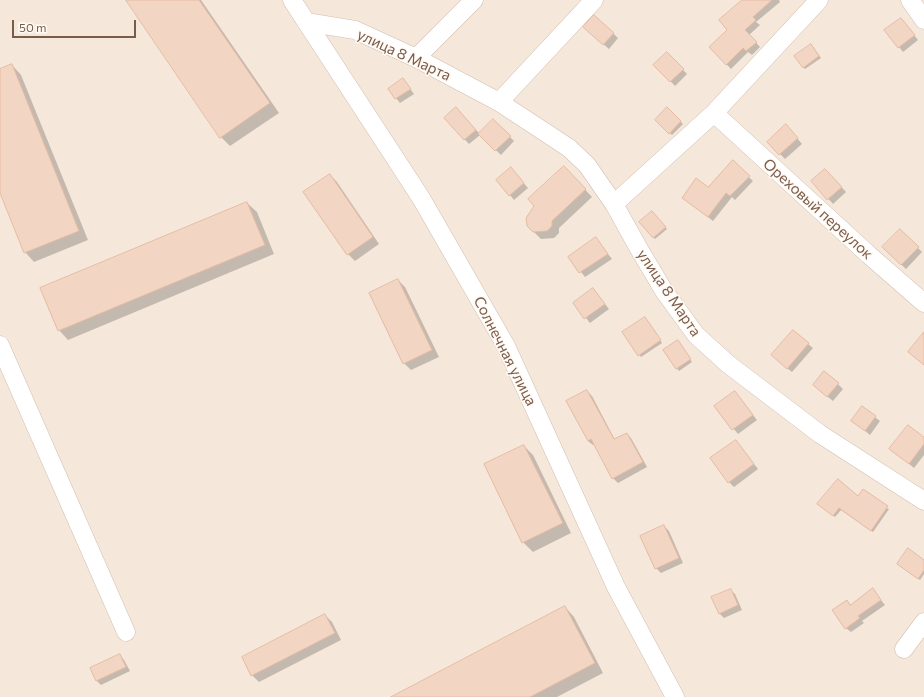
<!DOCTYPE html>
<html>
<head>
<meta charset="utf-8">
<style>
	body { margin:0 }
	#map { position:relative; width:924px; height:697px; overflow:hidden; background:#fdf6ec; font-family:Commissioner,sans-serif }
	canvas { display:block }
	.scale { position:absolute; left:12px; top:20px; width:124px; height:18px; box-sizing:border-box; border:2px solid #7a5c4d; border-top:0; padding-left:5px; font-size:12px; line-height:14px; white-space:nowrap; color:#7a5c4d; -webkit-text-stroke:3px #fffaf3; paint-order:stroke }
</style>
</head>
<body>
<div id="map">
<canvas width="924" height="697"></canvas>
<div class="scale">50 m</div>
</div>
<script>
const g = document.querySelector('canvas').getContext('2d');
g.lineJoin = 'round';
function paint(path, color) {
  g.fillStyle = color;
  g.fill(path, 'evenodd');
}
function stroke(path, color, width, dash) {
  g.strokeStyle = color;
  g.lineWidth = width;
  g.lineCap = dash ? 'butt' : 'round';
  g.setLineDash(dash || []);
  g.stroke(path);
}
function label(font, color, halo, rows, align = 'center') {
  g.font = font + ' Commissioner,sans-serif';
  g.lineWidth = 3;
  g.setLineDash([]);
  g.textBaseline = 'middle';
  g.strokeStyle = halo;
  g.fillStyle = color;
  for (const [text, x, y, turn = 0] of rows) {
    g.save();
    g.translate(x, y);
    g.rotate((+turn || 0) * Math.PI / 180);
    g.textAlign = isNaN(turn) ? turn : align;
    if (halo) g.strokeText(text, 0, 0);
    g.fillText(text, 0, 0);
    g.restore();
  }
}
const residential = new Path2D(`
	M 0,0 L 924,0 L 924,697 L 0,697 Z`);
const shadow = new Path2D(`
	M 127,0 L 201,0 L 279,113 L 230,146 L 221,137 Z
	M 743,0 L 779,0 L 780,2 L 756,22 L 760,25 L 749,35 L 760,47 L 752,55 L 748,52 L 731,69 L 710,47 L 729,30 Z
	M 595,16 L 618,38 L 609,49 L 589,32 Z
	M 905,24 L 918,40 L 903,52 L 899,47 Z
	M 813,47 L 821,58 L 805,69 L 803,67 Z
	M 667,53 L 687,74 L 675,86 L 655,65 Z
	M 12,65 L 21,75 L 88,240 L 34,262 L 25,252 L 0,190 L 0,70 Z
	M 403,79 L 414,94 L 400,103 L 396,98 Z
	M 667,108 L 683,124 L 672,135 L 656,120 Z
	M 460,113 L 480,134 L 493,120 L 514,141 L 501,155 L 480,135 L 469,144 L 445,118 Z
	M 790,130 L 802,144 L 785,159 L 768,142 Z
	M 733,162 L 753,181 L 735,200 L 732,197 L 713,221 L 688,202 L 708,188 Z
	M 564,167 L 592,197 L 559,228 L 559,233 L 554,238 L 541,239 L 528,226 L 535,205 Z
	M 515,173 L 528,188 L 514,200 L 510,195 Z
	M 829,174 L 846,192 L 833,204 L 812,181 Z
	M 330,175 L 337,182 L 379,244 L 355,261 L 348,254 Z
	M 247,203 L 257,212 L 274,254 L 68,340 L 59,330 Z
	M 652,212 L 667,229 L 655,239 L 640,222 Z
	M 900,230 L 922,252 L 906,269 L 883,247 Z
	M 596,239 L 612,259 L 585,277 L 569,257 Z
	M 398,280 L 405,287 L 439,357 L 411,370 L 404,363 Z
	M 597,294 L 609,309 L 590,323 L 574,303 Z
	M 647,320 L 662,343 L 641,357 L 624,333 Z
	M 679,344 L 692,362 L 679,371 L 664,351 Z
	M 808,344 L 813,348 L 792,372 L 777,360 Z
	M 838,384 L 843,389 L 833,401 L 819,390 Z
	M 587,391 L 592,396 L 615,440 L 627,434 L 631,438 L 647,467 L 618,483 L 613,478 L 595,444 L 593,445 L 588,441 Z
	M 739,397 L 757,420 L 738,434 L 716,407 Z
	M 863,408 L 880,421 L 870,435 L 853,421 Z
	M 924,439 L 924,455 L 914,468 L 891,449 Z
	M 524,446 L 533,455 L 571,533 L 533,552 L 523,542 Z
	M 740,446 L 758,469 L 734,487 L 729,482 Z
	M 858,498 L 889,509 L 873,532 L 841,510 L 835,517 L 821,506 Z
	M 664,526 L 669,531 L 683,563 L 661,573 L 656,568 Z
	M 924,561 L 924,574 L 920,580 L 900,566 Z
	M 730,590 L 735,594 L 742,610 L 724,618 L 719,613 Z
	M 873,590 L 885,605 L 862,621 L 864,623 L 851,632 L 846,628 L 846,601 L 851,605 Z
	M 565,607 L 574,617 L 603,673 L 557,697 L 393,697 Z
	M 325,615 L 332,622 L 341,640 L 259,682 L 252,675 Z
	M 120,655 L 124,660 L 130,671 L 101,685 L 96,680 Z`);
const building = new Path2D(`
	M 126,0 L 199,0 L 270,103 L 220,138 Z
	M 742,0 L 772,0 L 753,17 L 756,20 L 745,30 L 757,42 L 746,51 L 743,48 L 726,65 L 709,47 L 727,30 L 719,20 Z
	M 594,15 L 614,33 L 603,45 L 583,27 Z
	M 901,18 L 915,35 L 898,48 L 884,30 Z
	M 811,44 L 819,56 L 803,68 L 794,56 Z
	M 667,52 L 684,69 L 670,82 L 653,65 Z
	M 12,64 L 79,231 L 24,253 L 0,193 L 0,69 Z
	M 403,78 L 411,89 L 395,99 L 388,89 Z
	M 456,107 L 476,130 L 464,140 L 444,118 Z
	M 667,107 L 681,121 L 669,134 L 655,120 Z
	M 493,119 L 511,136 L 495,151 L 478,134 Z
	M 786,124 L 798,138 L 779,155 L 767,142 Z
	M 733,160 L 750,176 L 730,196 L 726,193 L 708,217 L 682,198 L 696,178 L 708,187 Z
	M 564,166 L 586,189 L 552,221 L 552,226 L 547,231 L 533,232 L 527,226 L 526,218 L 534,206 L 528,199 Z
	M 511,167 L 524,183 L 509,196 L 496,180 Z
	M 825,169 L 842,187 L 827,200 L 811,181 Z
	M 330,174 L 373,237 L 347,255 L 303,192 Z
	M 247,202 L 265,245 L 58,331 L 40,288 Z
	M 652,211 L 666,227 L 653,238 L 639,222 Z
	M 900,229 L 919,247 L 901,265 L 882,247 Z
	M 596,237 L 608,254 L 579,273 L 568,257 Z
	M 398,279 L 432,350 L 403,364 L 369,293 Z
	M 593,288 L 605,304 L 584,319 L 573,303 Z
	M 645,317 L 661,340 L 638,356 L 622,332 Z
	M 793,330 L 809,343 L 787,369 L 771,355 Z
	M 924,332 L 924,365 L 908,352 Z
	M 678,340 L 691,359 L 676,369 L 663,350 Z
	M 824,371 L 839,383 L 827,397 L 813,385 Z
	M 587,390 L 614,439 L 627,433 L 643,462 L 612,479 L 591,439 L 588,441 L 566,401 Z
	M 735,391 L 753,415 L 732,430 L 714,406 Z
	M 862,406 L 876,416 L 865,431 L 851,421 Z
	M 908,425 L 924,437 L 924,444 L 909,464 L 889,449 Z
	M 736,440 L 754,464 L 728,483 L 710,458 Z
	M 524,445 L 563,523 L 522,543 L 484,464 Z
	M 838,479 L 858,496 L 863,489 L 888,506 L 871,531 L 839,508 L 833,516 L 817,504 Z
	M 664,525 L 679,558 L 655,569 L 640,536 Z
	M 908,548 L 924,560 L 924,570 L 918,579 L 897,564 Z
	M 873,588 L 881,600 L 858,616 L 860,618 L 845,629 L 832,610 L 847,600 L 850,605 Z
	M 731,589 L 738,605 L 719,614 L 711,597 Z
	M 565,606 L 595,663 L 530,697 L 391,697 Z
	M 325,614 L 335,633 L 251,676 L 242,657 Z
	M 120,654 L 126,667 L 96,681 L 90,668 Z`);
const street = new Path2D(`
	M 292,0 L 421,198 L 506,346 L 616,587 L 675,697
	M 910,0 L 924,20
	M 306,22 L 355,30 L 416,58 L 499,102 L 569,148 L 587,165 L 614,204 L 639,249 L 664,291 L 696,335 L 728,364 L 820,434 L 924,501
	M 416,58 L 474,0
	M 499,102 L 594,0
	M 714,113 L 869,255 L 924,303
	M 614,204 L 714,113 L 819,0
	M 0,345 L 126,632
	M 904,649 L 924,622`);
const streetNames = [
	["улица 8 Марта",404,55,25],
	["Ореховый переулок",818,209,42],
	["улица 8 Марта",669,293,56],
	["Солнечная улица",505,351,63]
];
paint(residential, '#f5e8da');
paint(shadow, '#0003');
paint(building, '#f3d5c3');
stroke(building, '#e6bba3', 1);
stroke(street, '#d1beb0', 19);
stroke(street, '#fff', 18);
label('15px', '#7a5c4d', '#fffaf3', streetNames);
</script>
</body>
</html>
